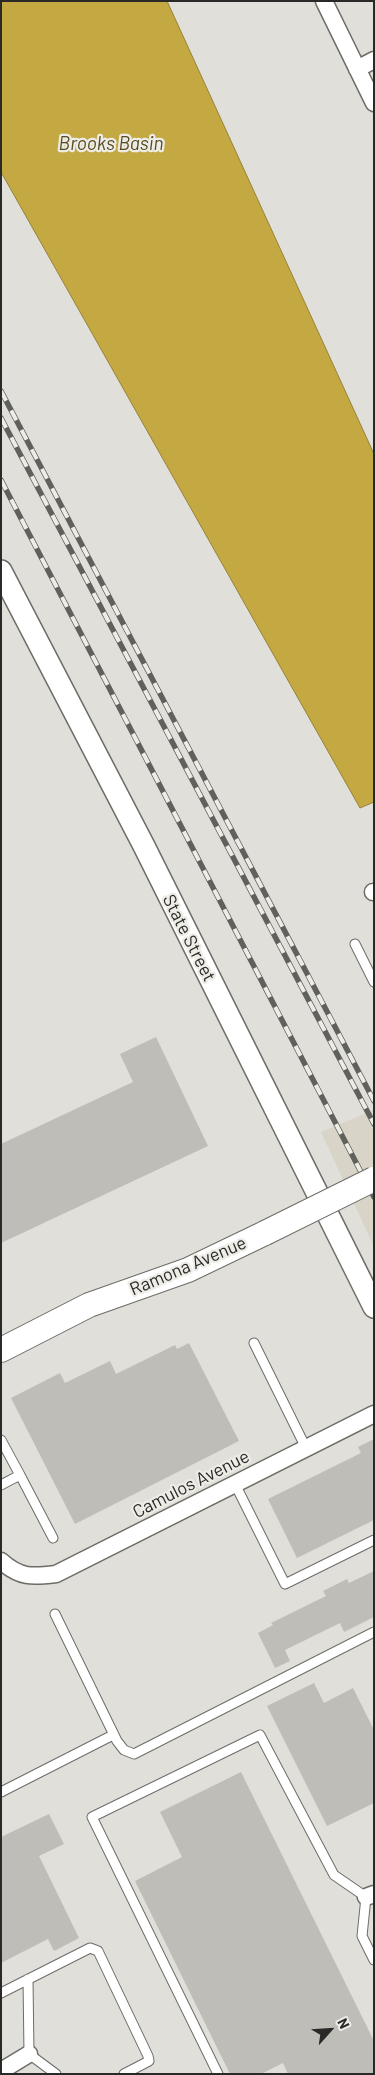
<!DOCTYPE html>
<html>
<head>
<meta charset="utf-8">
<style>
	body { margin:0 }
	#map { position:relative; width:375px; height:2075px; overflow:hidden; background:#e0dfd9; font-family:Barlow,sans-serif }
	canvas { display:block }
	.frame { position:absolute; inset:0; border:2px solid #292927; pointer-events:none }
	.north { position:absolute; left:305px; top:2005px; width:50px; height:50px; -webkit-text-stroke:4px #edece6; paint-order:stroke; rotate:64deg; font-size:14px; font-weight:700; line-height:20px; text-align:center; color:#292927 }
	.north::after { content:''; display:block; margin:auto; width:18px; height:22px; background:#292927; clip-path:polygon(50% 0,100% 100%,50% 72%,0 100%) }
</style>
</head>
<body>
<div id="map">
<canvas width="375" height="2075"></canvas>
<div class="frame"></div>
<div class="north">N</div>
</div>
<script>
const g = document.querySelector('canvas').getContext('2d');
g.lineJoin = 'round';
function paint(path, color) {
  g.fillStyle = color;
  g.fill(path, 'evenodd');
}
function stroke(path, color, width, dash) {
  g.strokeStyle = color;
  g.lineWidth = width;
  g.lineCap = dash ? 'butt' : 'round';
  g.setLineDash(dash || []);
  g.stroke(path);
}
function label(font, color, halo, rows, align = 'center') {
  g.font = font + ' Barlow,sans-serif';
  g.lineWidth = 4.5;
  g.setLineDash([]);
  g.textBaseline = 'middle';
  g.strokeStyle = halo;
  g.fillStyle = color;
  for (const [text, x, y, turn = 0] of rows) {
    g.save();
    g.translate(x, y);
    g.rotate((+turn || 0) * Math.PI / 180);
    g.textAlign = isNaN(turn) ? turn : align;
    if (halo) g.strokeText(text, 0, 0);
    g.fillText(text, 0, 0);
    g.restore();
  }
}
const built = new Path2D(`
	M 374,1110 L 374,1247 L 321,1132 Z`);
const water = new Path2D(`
	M 1,1 L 167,1 L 374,454 L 374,802 L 360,808 L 1,172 Z`);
const building = new Path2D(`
	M 156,1037 L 208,1146 L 1,1243 L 1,1144 L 133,1082 L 120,1054 Z
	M 189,1343 L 239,1441 L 75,1524 L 11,1398 L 60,1373 L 65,1383 L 110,1361 L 116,1374 L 175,1345 L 177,1349 Z
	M 374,1439 L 374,1520 L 297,1558 L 268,1499 L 361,1453 L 358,1447 Z
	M 374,1571 L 374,1617 L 344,1632 L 340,1623 L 285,1650 L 290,1661 L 275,1668 L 258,1633 L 273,1625 L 271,1623 L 326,1596 L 323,1591 L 347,1579 L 349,1583 Z
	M 314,1683 L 324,1703 L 353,1688 L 374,1730 L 374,1803 L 327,1826 L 267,1706 Z
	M 241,1772 L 374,2041 L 374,2074 L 288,2074 L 283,2063 L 261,2074 L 230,2074 L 135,1881 L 182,1857 L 160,1812 Z
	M 49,1814 L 64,1844 L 39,1856 L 79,1938 L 54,1951 L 48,1939 L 1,1963 L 1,1837 Z`);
const service = new Path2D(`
	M 355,944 L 374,982
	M 254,1343 L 306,1448
	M 1,1440 L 20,1475
	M 235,1484 L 285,1584 L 374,1540
	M 1,1485 L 20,1475 L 53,1538
	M 55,1614 L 117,1741 L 124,1750 L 134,1754 L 374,1632
	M 1,1792 L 113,1735
	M 28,1979 L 29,2054 L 56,2074
	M 1,1993 L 90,1948 L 98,1951 L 148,2056 L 149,2061 L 124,2074
	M 218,2074 L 92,1817 L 260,1735 L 334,1875 L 366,1897 L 362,1936 L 374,1960`);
const minor = new Path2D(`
	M 324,1 L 374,103
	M 357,69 L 374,60
	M 373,892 L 374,892
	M 1,1561 C 20,1578 32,1577 56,1574 L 374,1414
	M 366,1897 L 374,1894
	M 1,2071 L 29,2054`);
const tertiary = new Path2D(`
	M 1,571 L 144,846 L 374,1307`);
const secondary = new Path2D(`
	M 1,1350 L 89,1305 L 188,1270 L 265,1233`);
const rail = new Path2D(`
	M 1,391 L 374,1101
	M 1,418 L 374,1124
	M 1,480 L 374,1197`);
const secondaryBridge = new Path2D(`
	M 265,1233 L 374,1179`);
const streetNames = [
	["State Street",189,938,63],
	["Ramona Avenue",188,1266,-23],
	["Camulos Avenue",191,1484,-27]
];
const waterNames = [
	["Brooks Basin",111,144]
];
paint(built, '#d8d5c8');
paint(water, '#c4a841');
stroke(water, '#968239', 1);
paint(building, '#bebdb8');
stroke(service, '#6d6c67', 11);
stroke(minor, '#6d6c67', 19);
stroke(tertiary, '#6d6c67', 24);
stroke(secondary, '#6d6c67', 26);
stroke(service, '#fff', 9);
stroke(minor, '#fff', 16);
stroke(tertiary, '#fff', 21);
stroke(secondary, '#fff', 24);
stroke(rail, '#60605c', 5.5);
stroke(rail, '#edece6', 4, [11]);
stroke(secondaryBridge, '#6d6c67', 26, []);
stroke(secondaryBridge, '#fff', 24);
label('18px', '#292927', '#edece6', streetNames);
label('italic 19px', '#574b21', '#edece6', waterNames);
</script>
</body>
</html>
